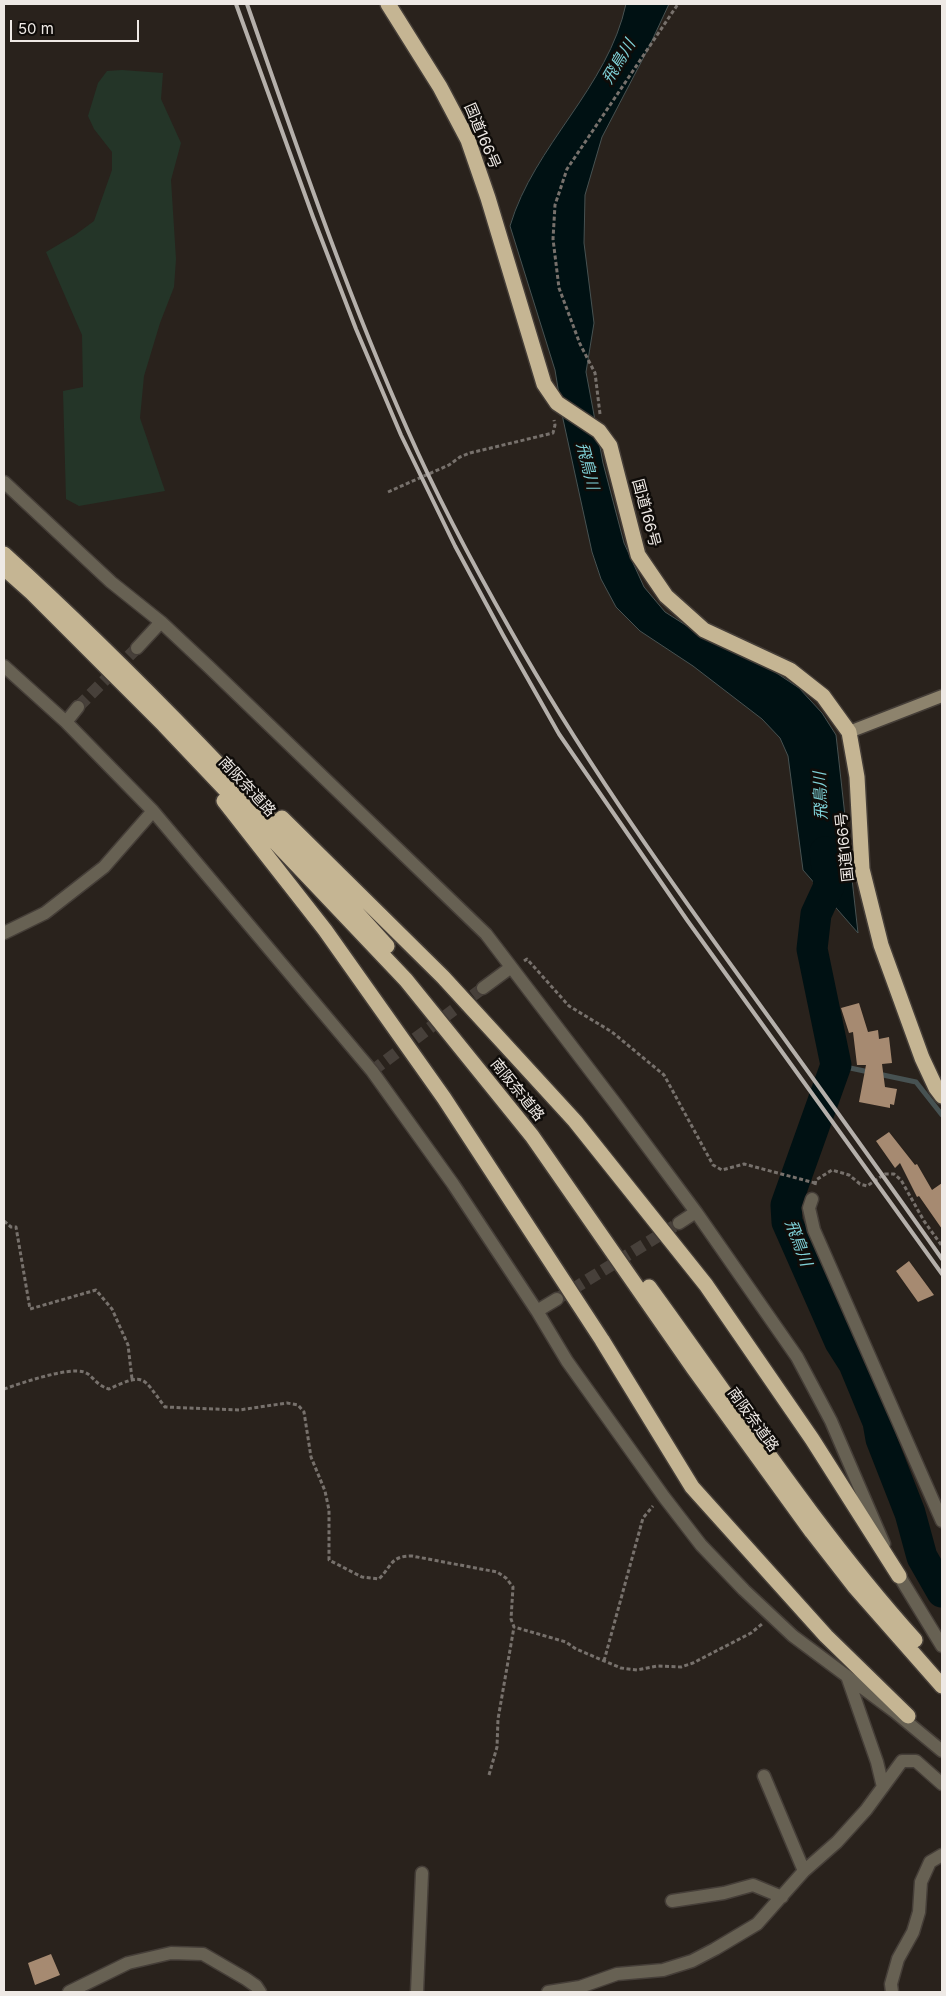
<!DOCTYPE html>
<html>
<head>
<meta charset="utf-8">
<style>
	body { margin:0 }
	#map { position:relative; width:946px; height:1996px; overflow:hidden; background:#29221c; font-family:Inter,sans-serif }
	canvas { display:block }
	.frame { position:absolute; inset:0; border:5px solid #eee9e5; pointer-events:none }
	.scale { position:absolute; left:10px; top:20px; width:129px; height:22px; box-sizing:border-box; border:2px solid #eee9e5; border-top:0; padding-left:6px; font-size:15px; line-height:18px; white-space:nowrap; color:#eee9e5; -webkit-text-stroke:4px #0f0c09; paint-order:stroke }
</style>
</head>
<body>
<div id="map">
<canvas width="946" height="1996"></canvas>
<div class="frame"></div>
<div class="scale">50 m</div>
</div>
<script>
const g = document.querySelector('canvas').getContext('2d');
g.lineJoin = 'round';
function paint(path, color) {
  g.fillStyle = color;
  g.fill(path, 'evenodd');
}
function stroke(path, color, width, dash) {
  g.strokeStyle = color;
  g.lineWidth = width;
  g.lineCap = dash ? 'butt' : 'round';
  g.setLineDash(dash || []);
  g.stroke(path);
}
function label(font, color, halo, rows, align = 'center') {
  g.font = font + ' Inter,"Noto Sans JP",sans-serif';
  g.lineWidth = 5;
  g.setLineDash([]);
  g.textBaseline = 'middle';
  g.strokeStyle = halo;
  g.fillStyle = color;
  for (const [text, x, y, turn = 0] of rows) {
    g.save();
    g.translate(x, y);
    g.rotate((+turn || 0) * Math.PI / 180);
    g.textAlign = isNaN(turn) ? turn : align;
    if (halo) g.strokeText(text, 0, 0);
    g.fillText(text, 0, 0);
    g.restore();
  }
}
const green = new Path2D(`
	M 122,70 L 163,73 L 161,99 L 181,143 L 171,180 L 176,259 L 174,287 L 160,323 L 144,376 L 140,418 L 165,491 L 79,506 L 66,499 L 63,391 L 83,387 L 82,335 L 46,252 L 75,235 L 94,221 L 112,170 L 112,152 L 94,129 L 88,116 L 98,83 L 107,71 Z`);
const water = new Path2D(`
	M 626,4 L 669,4 L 648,49 L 602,137 L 585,195 L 584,243 L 594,323 L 586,372 L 603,463 L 624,543 L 644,587 L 665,612 L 698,633 L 775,672 L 799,688 L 822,713 L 836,735 L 858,933 L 803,870 L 788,756 L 780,738 L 762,719 L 693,666 L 640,631 L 616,607 L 601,579 L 592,552 L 563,419 L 555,370 L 510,226 C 534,145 608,88 626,4 Z`);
const stream = new Path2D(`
	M 836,1065 L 916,1082 L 942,1115`);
const river = new Path2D(`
	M 825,852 L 829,886 L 816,914 L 812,949 L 836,1065 L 786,1205 L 787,1222 L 840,1342 L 854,1364 L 878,1422 L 881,1439 L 910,1513 L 922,1557 L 942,1592`);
const building = new Path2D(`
	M 859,1003 L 868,1032 L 878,1030 L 879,1039 L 889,1037 L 892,1063 L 882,1064 L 885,1087 L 897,1089 L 894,1105 L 890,1104 L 890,1108 L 859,1102 L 866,1065 L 857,1065 L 853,1032 L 849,1033 L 841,1008 Z
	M 889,1132 L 915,1165 L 917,1164 L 932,1190 L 942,1183 L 942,1229 L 919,1196 L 917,1197 L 900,1163 L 895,1168 L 876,1141 Z
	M 909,1261 L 934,1295 L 918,1302 L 896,1271 Z
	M 51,1954 L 60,1975 L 35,1985 L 28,1963 Z`);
const streetTunnel = new Path2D(`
	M 78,707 L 137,648
	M 372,1071 L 483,988
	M 557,1299 L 679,1223`);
const path = new Path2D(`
	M 600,414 L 595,373 L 580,344 L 559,288 L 553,239 L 555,205 L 567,169 L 678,4
	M 388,492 L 449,465 L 460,457 L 470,453 L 553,433 L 555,425 L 554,420
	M 524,961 L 527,959 L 569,1006 L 612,1032 L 664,1075 L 713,1165 L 722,1170 L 744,1164 L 815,1183
	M 815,1185 L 816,1180 L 832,1170 L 849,1175 L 860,1184 L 867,1186 L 885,1174 L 894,1174 L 901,1180 L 924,1221 L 942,1246
	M 4,1221 L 11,1227 L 16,1227 L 30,1309 L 96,1290 L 112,1309 L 128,1345 L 132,1379
	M 4,1389 C 22,1383 67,1367 84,1372 C 93,1375 95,1385 109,1389 C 146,1372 142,1377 165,1407 L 239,1410 L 287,1403 L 298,1405 L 304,1412 L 311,1457 L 325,1491 L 329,1510 L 329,1560 L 362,1577 L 379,1579 C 392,1566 390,1556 412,1556 L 497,1572 L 506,1578 L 513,1587 L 511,1619 L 514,1627 L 566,1642 L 576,1649 L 621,1668 L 637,1670 L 657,1666 L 681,1667 L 693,1663 L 751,1633 L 762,1624
	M 604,1661 L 643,1518 L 653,1506
	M 489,1775 L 497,1747 L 498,1719 L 514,1627`);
const street = new Path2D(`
	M 4,482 L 111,582 L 161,622 L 209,667 L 486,934 L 615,1103 L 696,1212 L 797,1357 L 831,1421 L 884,1544
	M 137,648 L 161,622
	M 4,666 L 66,722 L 153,811 L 372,1071 L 453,1184 L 537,1311 L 567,1361 L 664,1497 L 701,1545 L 744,1590 L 793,1636 L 895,1712 L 942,1751
	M 66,722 L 78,707
	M 4,933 L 45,913 L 104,867 L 153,811
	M 483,988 L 510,968
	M 812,1199 L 809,1208 L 814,1230 L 942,1521
	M 679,1223 L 696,1212
	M 537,1311 L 557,1299
	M 895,1569 L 942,1646
	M 847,1676 L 877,1762 L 883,1787
	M 764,1776 L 804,1871
	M 672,1901 L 724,1893 L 753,1885 L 782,1897
	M 69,1992 L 128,1963 L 171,1953 L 203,1954 L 246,1979 L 256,1986 L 260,1992
	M 417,1992 L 422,1873
	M 548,1992 L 580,1987 L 617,1974 L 663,1970 L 692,1961 L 715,1949 L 757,1924 L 804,1871 L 837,1842 L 866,1810 L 902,1761 L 916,1761 L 942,1784
	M 892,1992 L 891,1984 L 898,1959 L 913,1932 L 919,1912 L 921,1882 L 930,1862 L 942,1855`);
const secondary = new Path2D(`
	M 849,732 L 942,696`);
const highway = new Path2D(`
	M 388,4 L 440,87 L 468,140 L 488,198 L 544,384 L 557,403 L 599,431 L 610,446 L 638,555 L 666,596 L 704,630 L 790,670 L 823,696 L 849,732 L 857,777 L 862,869 L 881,945 L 922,1058 L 936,1088 L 942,1096
	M 4,554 C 139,677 264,810 387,946
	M 4,568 L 32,593 L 164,725 L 406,980 L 532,1136 L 694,1369 L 812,1532 L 854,1586 L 942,1686
	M 224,801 L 325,930 L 444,1098 L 602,1340 L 692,1487 L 826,1636 L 908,1716
	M 282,818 L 443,977 L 575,1121 L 706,1285 L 812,1439 L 899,1576
	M 649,1287 C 735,1405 817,1531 915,1640`);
const rail = new Path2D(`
	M 236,4 L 313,217 L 356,329 L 401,435 L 455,546 L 503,635 L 559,734 L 687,920 L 942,1274
	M 247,4 C 297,147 346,292 408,431 C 438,499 474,566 511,631 C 579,752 658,864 739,976 C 807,1070 875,1164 942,1259`);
const streetNames = [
	["国道166号",482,136,67],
	["国道166号",646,513,75],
	["南阪奈道路",247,787,47],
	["国道166号",845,847,-96],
	["南阪奈道路",517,1090,51],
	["南阪奈道路",753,1420,54]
];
const waterNames = [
	["飛鳥川",619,62,-59],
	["飛鳥川",587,466,76],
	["飛鳥川",821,796,-92],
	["飛鳥川",798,1243,69]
];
paint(green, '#243528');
paint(water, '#001113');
stroke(water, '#475252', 1);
stroke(stream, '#475252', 5);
stroke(river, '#001113', 31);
paint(building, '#a68a71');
stroke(streetTunnel, '#47403a', 12, [12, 6]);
stroke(street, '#453e38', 15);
stroke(secondary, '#453e38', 15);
stroke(highway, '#453e38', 18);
stroke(path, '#77716c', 3, [4, 2.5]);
stroke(street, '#676153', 12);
stroke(secondary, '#8d836d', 12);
stroke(highway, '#c5b593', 15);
stroke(rail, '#b5b0ab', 4);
label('15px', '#eee9e5', '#0f0c09', streetNames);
label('italic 16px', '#7fd0d6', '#0f0c09', waterNames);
</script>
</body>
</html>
